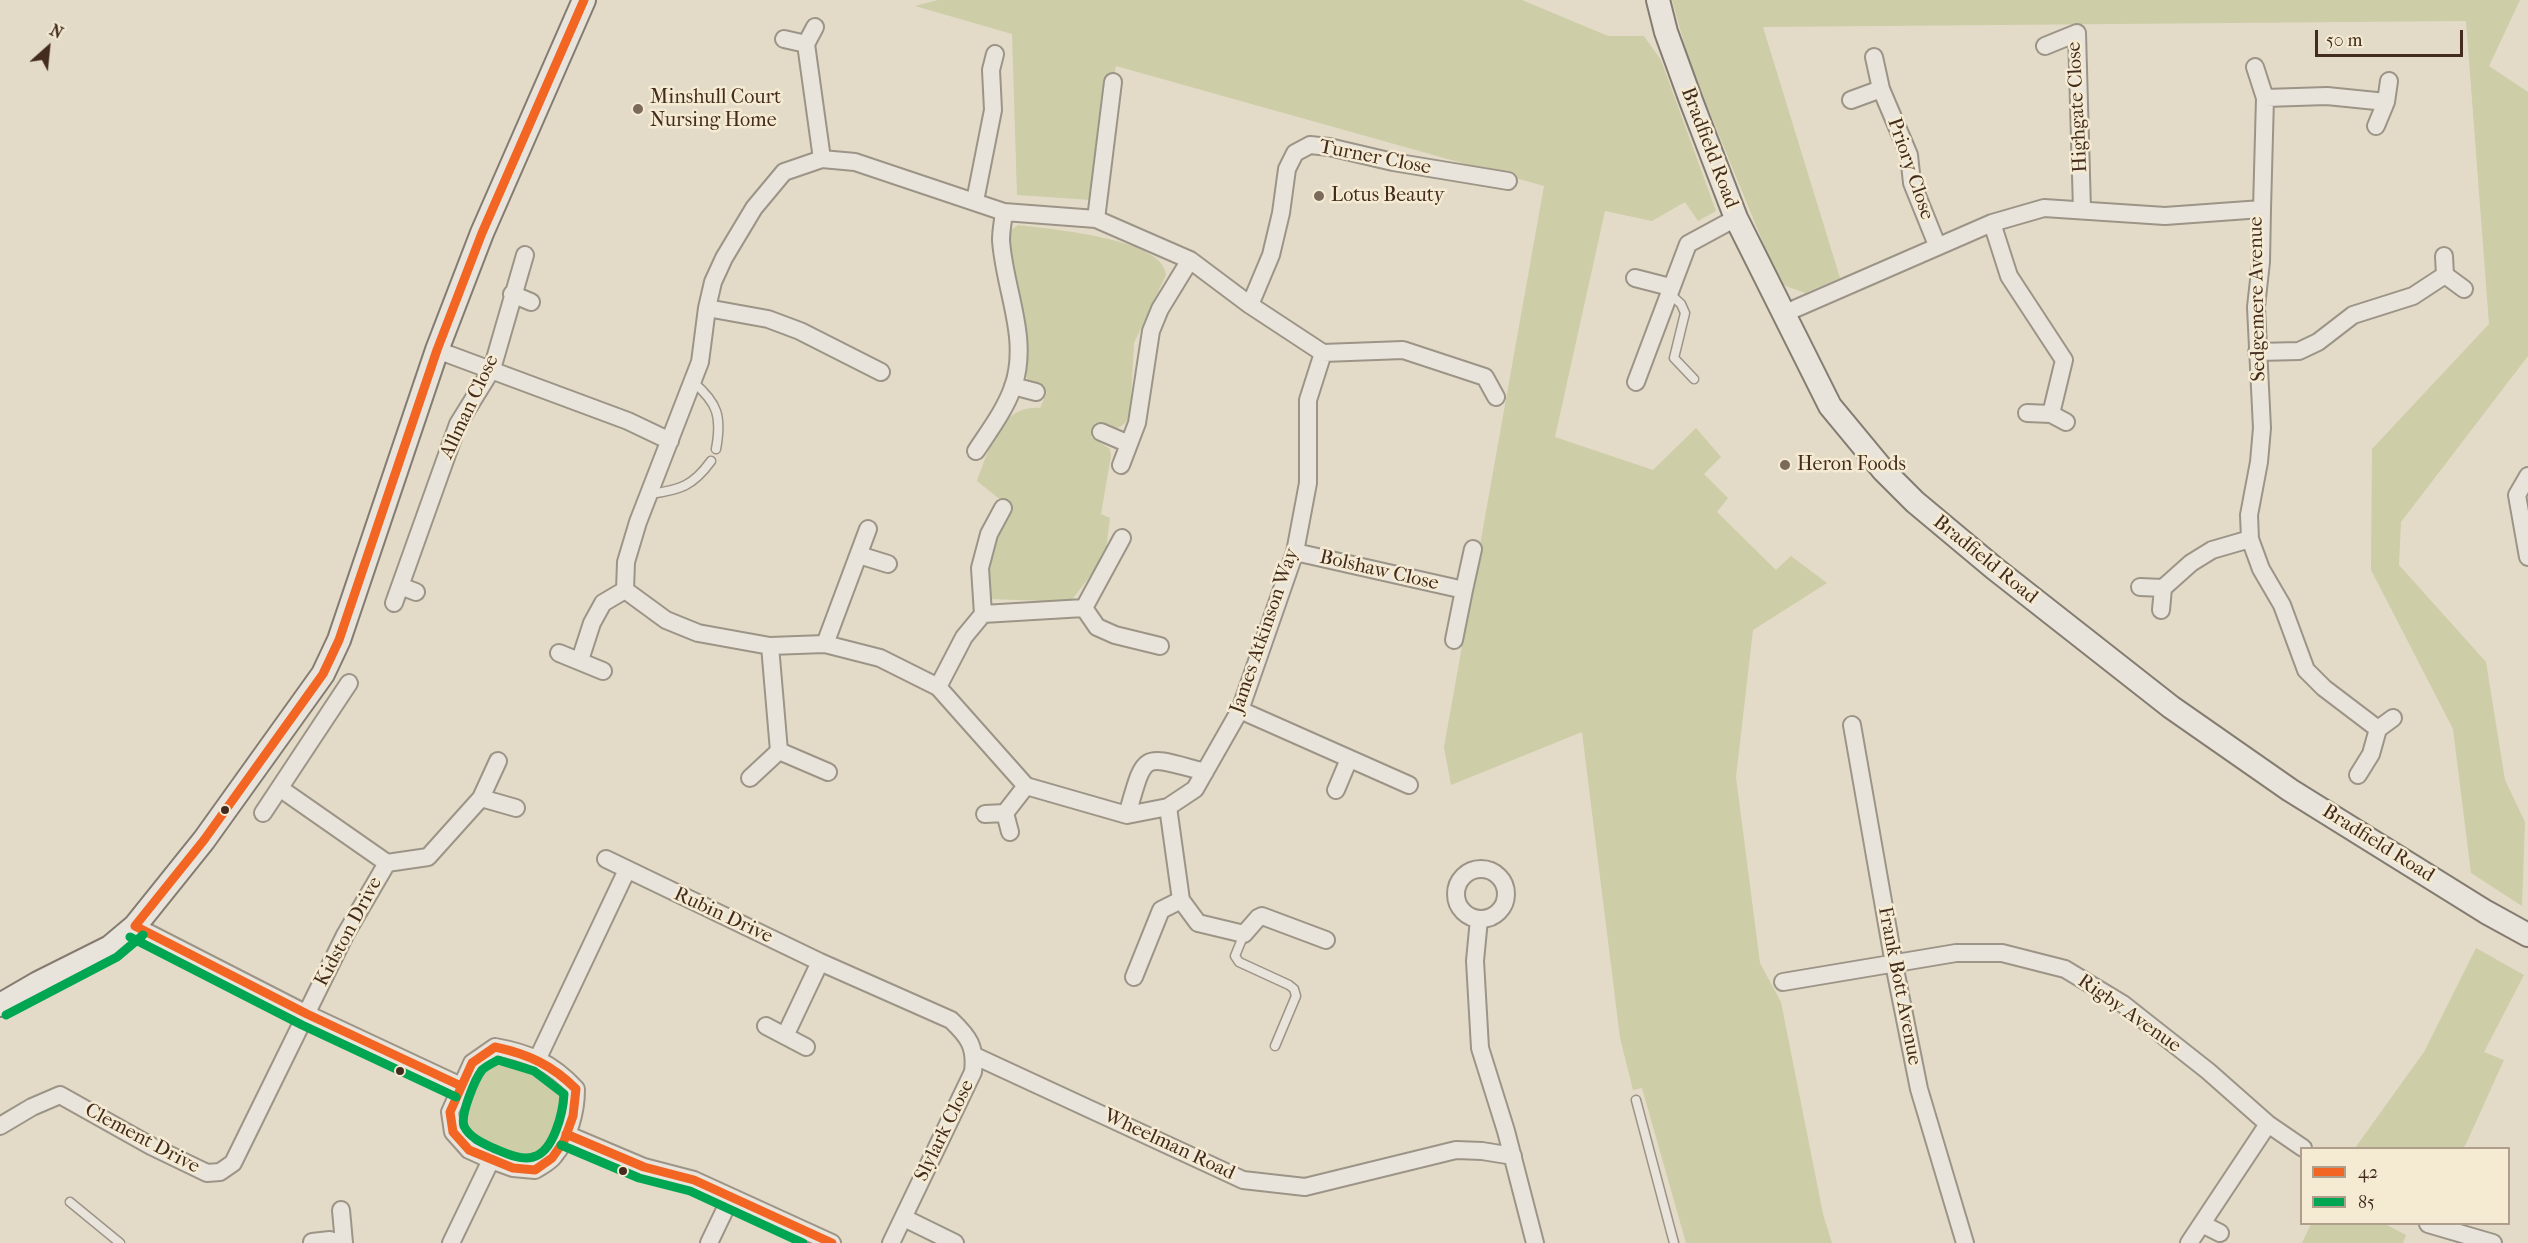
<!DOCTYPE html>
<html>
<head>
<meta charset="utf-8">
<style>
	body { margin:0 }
	#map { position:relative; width:2528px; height:1243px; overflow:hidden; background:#e3dbc7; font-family:"IM FELL French Canon",serif }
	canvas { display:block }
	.legend { position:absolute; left:2300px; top:1147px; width:210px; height:78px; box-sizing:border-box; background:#f5ebd3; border:2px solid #ae9e8b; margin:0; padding:8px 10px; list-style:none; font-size:18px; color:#432b1e }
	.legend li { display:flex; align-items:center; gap:12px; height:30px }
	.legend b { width:30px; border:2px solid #ae9e8b }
	.north { position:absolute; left:18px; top:18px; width:60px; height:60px; -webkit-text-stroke:4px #f5ebd3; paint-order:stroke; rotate:27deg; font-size:16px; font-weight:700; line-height:24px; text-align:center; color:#432b1e }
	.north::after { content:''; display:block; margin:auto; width:21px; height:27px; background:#432b1e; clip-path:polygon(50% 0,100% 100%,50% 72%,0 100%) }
	.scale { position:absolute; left:2315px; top:30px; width:148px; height:27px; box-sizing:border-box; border:3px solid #432b1e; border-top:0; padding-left:8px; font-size:18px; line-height:21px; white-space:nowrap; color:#432b1e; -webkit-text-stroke:4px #f5ebd3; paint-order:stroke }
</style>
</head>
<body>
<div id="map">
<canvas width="2528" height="1243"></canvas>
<ul class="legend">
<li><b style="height:8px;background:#f26522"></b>42</li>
<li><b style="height:8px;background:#00a651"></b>85</li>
</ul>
<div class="north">N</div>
<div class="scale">50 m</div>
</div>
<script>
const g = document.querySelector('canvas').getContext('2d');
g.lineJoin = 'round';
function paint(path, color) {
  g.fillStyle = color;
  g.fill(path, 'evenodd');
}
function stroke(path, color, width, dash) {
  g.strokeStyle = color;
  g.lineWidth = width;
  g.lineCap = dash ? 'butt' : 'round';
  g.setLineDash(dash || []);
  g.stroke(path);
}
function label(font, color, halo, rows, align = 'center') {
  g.font = font + ' "IM FELL French Canon",serif';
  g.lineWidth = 5;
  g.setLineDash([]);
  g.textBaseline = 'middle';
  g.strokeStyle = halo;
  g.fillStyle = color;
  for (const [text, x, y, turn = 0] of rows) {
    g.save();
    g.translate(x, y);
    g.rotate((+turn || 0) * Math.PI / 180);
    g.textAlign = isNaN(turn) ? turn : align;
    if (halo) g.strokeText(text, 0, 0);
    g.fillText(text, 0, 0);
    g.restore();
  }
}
const green = new Path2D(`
	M 938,0 L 1522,0 L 1608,36 L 1644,36 L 1661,60 L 1716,211 L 1698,221 L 1685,202 L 1652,221 L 1605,211 L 1555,437 L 1653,470 L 1696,428 L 1721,457 L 1704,474 L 1728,498 L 1717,512 L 1776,570 L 1791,556 L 1827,583 L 1753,630 L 1736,777 L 1760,963 L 1781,1002 L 1823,1214 L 1832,1243 L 1686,1243 L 1642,1088 L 1633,1090 L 1620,1038 L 1582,732 L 1451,785 L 1444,747 L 1544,186 L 1116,66 L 1091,200 L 1017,195 L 1012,34 L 915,6 Z
	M 1672,0 L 2520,0 L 2489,66 L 2528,92 L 2528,356 L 2401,522 L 2399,565 L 2486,662 L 2505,780 L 2525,822 L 2522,906 L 2471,873 L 2453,729 L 2371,570 L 2372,449 L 2489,324 L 2466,21 L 1763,27 L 1840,278 L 1805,293 L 1783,285 L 1775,272 L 1690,64 Z
	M 1018,225 C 1048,229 1164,238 1166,275 L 1134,343 L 1130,415 C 1122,431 1114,430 1098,424 L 1091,437 L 1110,449 L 1111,456 L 1101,514 L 1110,518 L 1105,557 L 1070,602 L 991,599 C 985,558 988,544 1012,509 L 977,481 C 989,451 999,405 1040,408 L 1047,392 C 1040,389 1032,387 1028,380 C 1021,367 1027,347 1026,333 C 1024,299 1008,266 1010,231 Z
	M 2476,948 L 2524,975 L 2484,1052 L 2504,1060 L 2466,1144 L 2463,1148 L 2355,1148 L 2424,1052 Z
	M 502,1058 C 515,1059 525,1065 536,1070 C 546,1075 556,1079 562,1089 C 573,1110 547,1162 521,1159 C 514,1158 506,1153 499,1150 C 484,1143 473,1138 463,1124 C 460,1098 478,1066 502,1058 Z
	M 2311,1224 L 2385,1224 L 2406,1235 L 2403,1243 L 2302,1243 Z`);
const lane = new Path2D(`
	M 1669,293 L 1681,304 L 1685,313 L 1674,358 L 1694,379
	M 693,382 C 718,403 722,417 716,449
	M 650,494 C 680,490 693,486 711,461
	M 1244,934 L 1235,956 L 1239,962 L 1289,985 L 1294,989 L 1296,996 L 1275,1046
	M 1636,1100 L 1674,1243
	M 70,1202 L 120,1243`);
const street = new Path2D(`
	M 815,27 L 806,44 L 822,159
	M 784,39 L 806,44
	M 2045,46 L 2077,33 L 2082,210
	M 1874,57 L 1881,89 L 1909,155 L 1912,183 L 1937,245
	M 2255,67 L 2265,98 L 2262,209
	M 2265,98 L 2327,96 L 2386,102
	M 1851,100 L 1881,89
	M 2376,126 L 2386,102 L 2389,81
	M 822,159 L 855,162 L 1004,212 L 1096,219 L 1190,260 L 1250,305 L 1323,353 L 1308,400 L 1308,483 L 1295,552 L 1240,710 L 1195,789 L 1168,807 L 1127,815 L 1026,786 L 938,687 L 880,658 L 825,644 L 770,646 L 698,633 L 666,620 L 625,590 L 626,562 L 638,522 L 700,362 L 707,308 L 713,282 L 724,258 L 754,208 L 784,172 Z
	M 975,201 L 993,110 L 991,70 L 995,54
	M 1096,219 L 1113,82
	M 1992,223 L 2009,276 L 2064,360 L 2051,414
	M 2445,275 L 2464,289
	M 1635,278 L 1670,287
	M 512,294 L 531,302
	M 1250,305 L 1271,255 L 1281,213 L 1287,169 L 1295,153 L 1310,145 L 1329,147 L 1393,162 L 1508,181
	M 707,308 L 768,319 L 800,331 L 881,372
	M 1783,314 L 1992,223 L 2044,208 L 2165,216 L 2262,209 L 2261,262 L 2256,307 L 2262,428 L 2259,462 L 2249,515 L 2250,539 L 2261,569 L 2282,605 L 2306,670 L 2324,688 L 2378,729
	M 437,350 L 628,421 L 670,441
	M 2257,352 L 2299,351 L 2318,342 L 2353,315 L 2413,296 L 2445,275 L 2444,256
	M 1323,353 L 1403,350 L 1485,377 L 1496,397
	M 1636,382 L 1688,244 L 1736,218
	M 1013,386 L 1036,392
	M 2027,413 L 2051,414 L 2066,422
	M 1101,432 L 1129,444
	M 976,451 C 989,431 1005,410 1013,387 C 1030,338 1004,289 1001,240 C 1001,231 1003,221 1004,212
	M 1121,465 L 1137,423 L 1151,331 L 1160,309 L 1190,260
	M 2528,476 L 2517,495 L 2528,557
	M 1295,552 L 1464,590 L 1473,549
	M 859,555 L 888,564
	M 400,586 L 416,592
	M 2140,587 L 2163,588
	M 394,603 L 458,424 L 492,369 L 525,255
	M 1084,608 L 1097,627 L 1115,635 L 1160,646
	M 2161,610 L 2163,588 L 2191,563 L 2212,550 L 2250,539
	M 983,614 L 1084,608 L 1122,538
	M 1454,640 L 1464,590
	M 825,644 L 868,529
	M 770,646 L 779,751 L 828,772
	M 559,653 L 603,671
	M 580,660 L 592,623 L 603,603 L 625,590
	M 938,687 L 964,637 L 983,614 L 980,568 L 989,534 L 1003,508
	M 1240,710 L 1409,785
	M 1852,725 L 1894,964 L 1919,1089 L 1965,1243
	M 2358,775 L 2371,754 L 2378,729 L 2393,718
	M 750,778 L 779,751
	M 281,789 L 387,863
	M 1336,790 L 1349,759
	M 481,798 L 516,808
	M 1168,807 L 1181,900 L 1198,923 L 1244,934 L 1258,918 L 1262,916 L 1326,940
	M 263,813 L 349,683
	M 1005,813 L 1010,832
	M 985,814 L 1005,813 L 1026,786
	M 1127,815 C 1146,750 1140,755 1205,772
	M 606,859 L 820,962 L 951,1020 C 969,1037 976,1047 973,1072 L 891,1243
	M1456 894a25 25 0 1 1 50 0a25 25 0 1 1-50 0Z
	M 1479,919 L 1475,961 L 1480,1048 L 1506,1131 L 1535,1243
	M 135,926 L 307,1014 L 461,1086
	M 1134,977 L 1161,910 L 1181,900
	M 1783,982 L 1956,953 L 2002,953 L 2065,969 L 2123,1004 L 2208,1071 L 2268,1124 L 2303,1148
	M 766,1026 L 806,1047
	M 785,1036 L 820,962
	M 495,1047 C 529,1053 552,1063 576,1089 C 576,1112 569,1138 554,1156 C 550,1162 541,1166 535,1170 L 513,1168 L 491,1160 L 469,1150 L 453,1132 L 450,1112 L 472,1063 Z
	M 975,1056 L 1243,1180 L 1305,1187 L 1456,1150 L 1482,1151 L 1513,1156
	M 537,1060 L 627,870
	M 0,1126 L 32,1107 L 60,1095 L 151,1146 L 207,1173 L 220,1172 L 233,1163 L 345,935 L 387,863 L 428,857 L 481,798 L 498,761
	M 566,1134 L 644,1167 L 694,1180 L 832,1243
	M 341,1210 L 344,1243
	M 904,1218 L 955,1243
	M 2202,1224 L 2220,1233
	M 2428,1224 L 2493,1243
	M 312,1242 L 330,1240 L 338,1243
	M 451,1243 L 491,1160
	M 709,1243 L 731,1197
	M 2189,1243 L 2268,1124`);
const secondary = new Path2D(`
	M 1658,0 L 1666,32 L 1690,98 L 1736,218 L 1830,406 L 1883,470 L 1915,502 L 1994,568 L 2171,707 L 2290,790 L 2486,912 L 2528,935
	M 0,1005 L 38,983 L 110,947 L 135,926 L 204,840 L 323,674 L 339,640 L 437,350 L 482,233 L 584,0`);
const bus1 = new Path2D(`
	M 135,926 L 204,840 L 323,674 L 339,640 L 437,350 L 482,233 L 584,0
	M 135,926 L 307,1014 L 461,1086
	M 495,1047 C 528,1054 552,1065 576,1089 L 573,1116 L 564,1141 L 552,1158 L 535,1170 L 513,1168 L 469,1150 L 453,1132 L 450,1112 L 472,1063 Z
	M 566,1134 L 644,1167 L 694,1180 L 832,1243`);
const bus2 = new Path2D(`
	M 130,937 L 302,1025 L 456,1097
	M 6,1015 L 117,957 L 143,935
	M 498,1060 L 534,1071 L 564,1094 C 563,1112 554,1152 533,1157 C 521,1161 503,1152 493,1148 C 482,1143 469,1137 464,1126 C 460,1115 475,1079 482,1070 C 486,1066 493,1063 498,1060 Z
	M 561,1145 L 639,1178 L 690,1191 L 803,1243`);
const markers = [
	[638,109,6,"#7b6959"],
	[1319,196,6,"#7b6959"],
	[1785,465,6,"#7b6959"],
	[225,810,5,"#432b1e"],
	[400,1071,5,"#432b1e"],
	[623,1171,5,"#432b1e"]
];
const poiNames = [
	["Minshull Court",650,98],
	["Nursing Home",650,121],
	["Lotus Beauty",1331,196],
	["Heron Foods",1797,465]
];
const streetNames = [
	["Highgate Close",2078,107,-93],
	["Bradfield Road",1709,148,69],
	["Turner Close",1375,158,11],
	["Priory Close",1910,169,71],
	["Sedgemere Avenue",2258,299,-91],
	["Allman Close",470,407,-65],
	["Bradfield Road",1985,560,39],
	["Bolshaw Close",1379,571,13],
	["James Atkinson Way",1265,631,-71],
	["Bradfield Road",2378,844,32],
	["Rubin Drive",723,916,25],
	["Kidston Drive",349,932,-62],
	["Frank Bott Avenue",1899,986,79],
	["Rigby Avenue",2129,1014,35],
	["Slylark Close",945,1131,-64],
	["Clement Drive",142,1139,28],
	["Wheelman Road",1169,1145,25]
];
paint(green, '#cdcda8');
stroke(lane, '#9c9487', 11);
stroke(street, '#9c9487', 20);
stroke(secondary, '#847c71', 26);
stroke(lane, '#e9e4db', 8);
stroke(street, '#e9e4db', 16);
stroke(secondary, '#e9e4db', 22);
stroke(bus1, '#f26522', 9);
stroke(bus2, '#00a651', 9);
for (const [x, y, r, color] of markers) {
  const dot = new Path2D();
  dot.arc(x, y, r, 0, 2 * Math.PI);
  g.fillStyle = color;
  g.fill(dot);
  stroke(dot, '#f5ebd3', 2);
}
label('20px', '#432b1e', '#f5ebd3', poiNames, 'left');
label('20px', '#432b1e', '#f5ebd3', streetNames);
</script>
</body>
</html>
